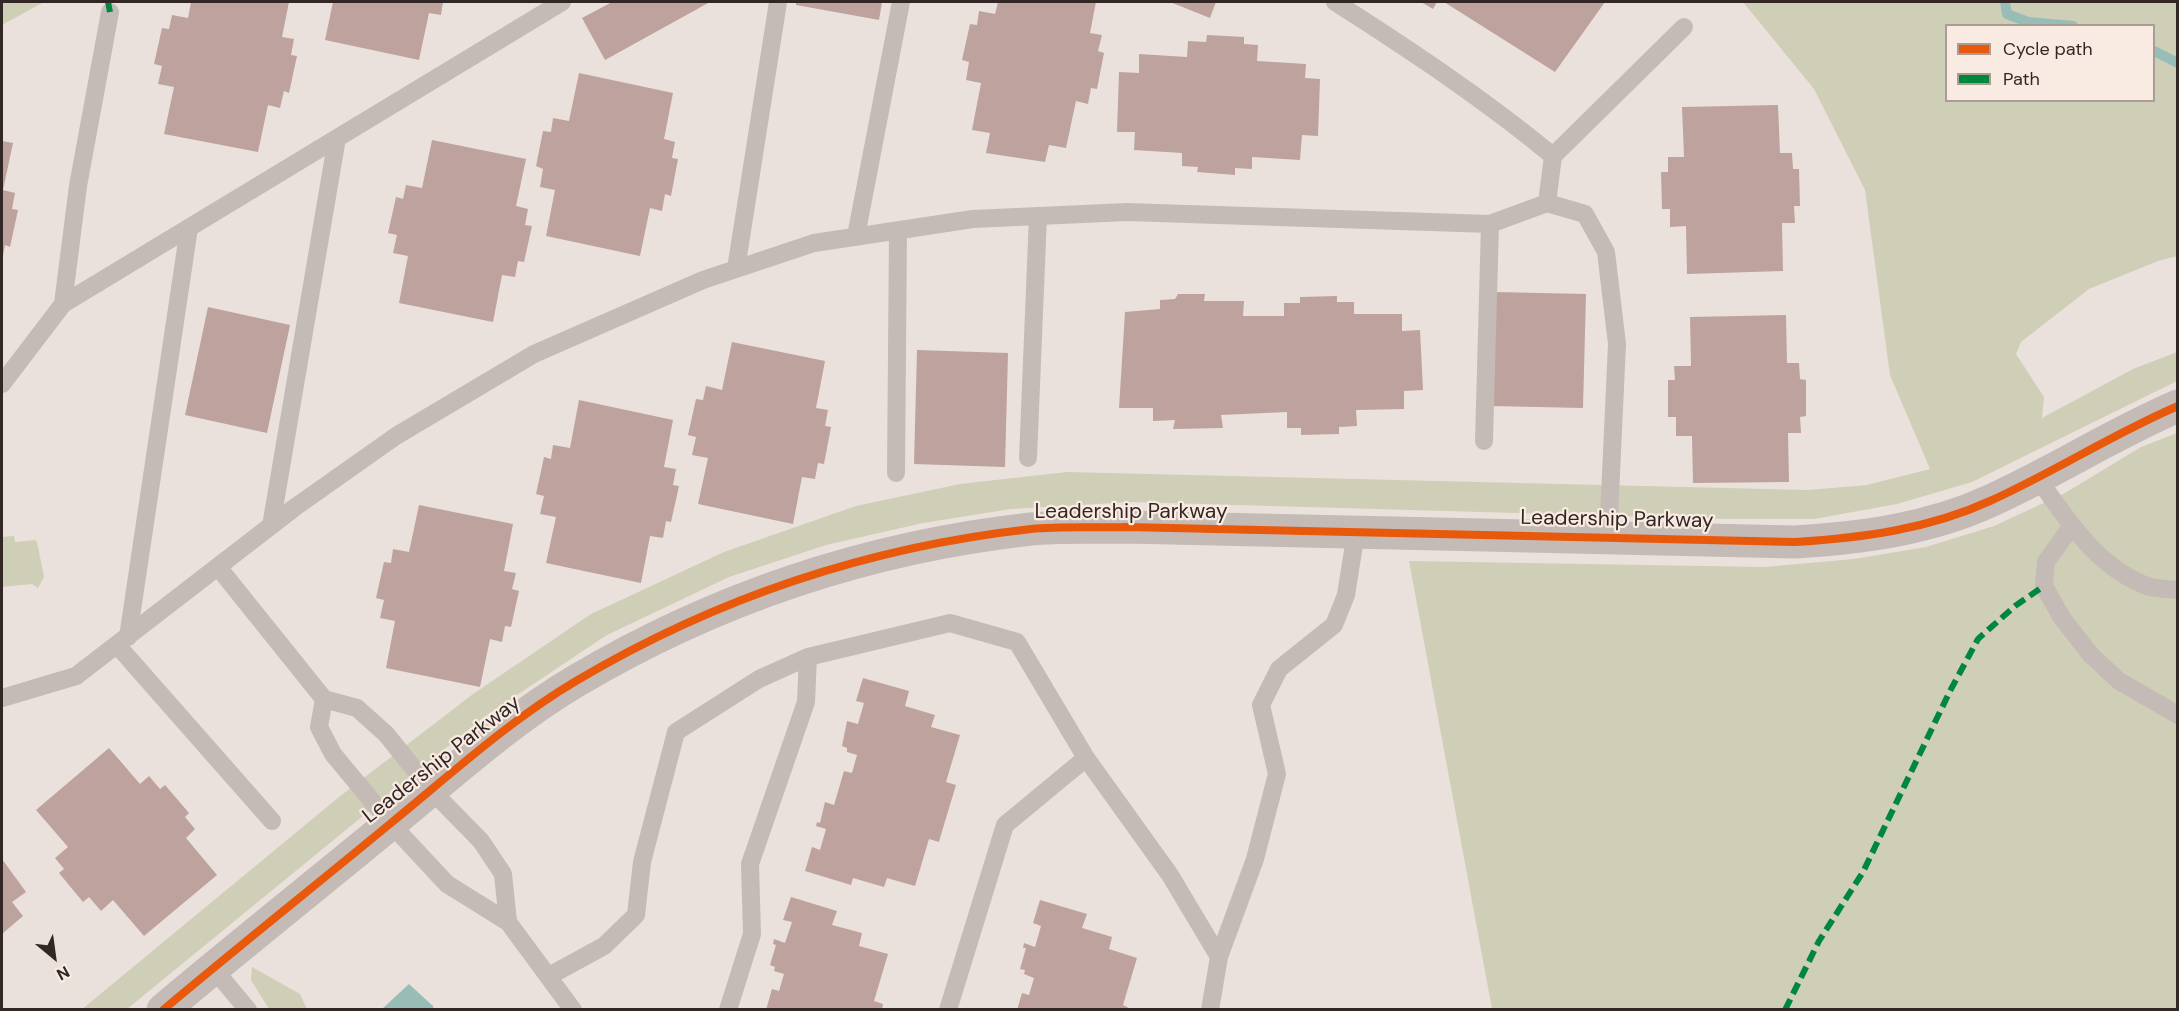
<!DOCTYPE html>
<html>
<head>
<meta charset="utf-8">
<style>
	body { margin:0 }
	#map { position:relative; width:2179px; height:1011px; overflow:hidden; background:#ebe1dc; font-family:"DM Sans",sans-serif }
	canvas { display:block }
	.frame { position:absolute; inset:0; border:3px solid #332725; pointer-events:none }
	.legend { position:absolute; left:1945px; top:24px; width:210px; height:78px; box-sizing:border-box; background:#f9ebe2; border:2px solid #aa9d96; margin:0; padding:8px 10px; list-style:none; font-size:18px; color:#332725 }
	.legend li { display:flex; align-items:center; gap:12px; height:30px }
	.legend b { width:30px; border:2px solid #aa9d96 }
	.north { position:absolute; left:24px; top:927px; width:60px; height:60px; -webkit-text-stroke:4px #f9ebe2; paint-order:stroke; rotate:151deg; font-size:16px; font-weight:700; line-height:24px; text-align:center; color:#332725 }
	.north::after { content:''; display:block; margin:auto; width:21px; height:27px; background:#332725; clip-path:polygon(50% 0,100% 100%,50% 72%,0 100%) }
</style>
</head>
<body>
<div id="map">
<canvas width="2179" height="1011"></canvas>
<div class="frame"></div>
<ul class="legend">
<li><b style="height:8px;background:#e8590c"></b>Cycle path</li>
<li><b style="height:8px;background:#00873e"></b>Path</li>
</ul>
<div class="north">N</div>
</div>
<script>
const g = document.querySelector('canvas').getContext('2d');
g.lineJoin = 'round';
function paint(path, color) {
  g.fillStyle = color;
  g.fill(path, 'evenodd');
}
function stroke(path, color, width, dash) {
  g.strokeStyle = color;
  g.lineWidth = width;
  g.lineCap = dash ? 'butt' : 'round';
  g.setLineDash(dash || []);
  g.stroke(path);
}
function label(font, color, halo, rows, align = 'center') {
  g.font = font + ' "DM Sans",sans-serif';
  g.lineWidth = 4.5;
  g.setLineDash([]);
  g.textBaseline = 'middle';
  g.strokeStyle = halo;
  g.fillStyle = color;
  for (const [text, x, y, turn = 0] of rows) {
    g.save();
    g.translate(x, y);
    g.rotate((+turn || 0) * Math.PI / 180);
    g.textAlign = isNaN(turn) ? turn : align;
    if (halo) g.strokeText(text, 0, 0);
    g.fillText(text, 0, 0);
    g.restore();
  }
}
const green = new Path2D(`
	M 2,2 L 44,2 L 2,25 Z
	M 1743,2 L 2177,2 L 2177,256 L 2158,261 L 2089,289 L 2021,342 L 2016,354 L 2044,397 L 2042,418 L 2133,369 L 2177,352 L 2177,381 L 1972,482 L 1897,504 L 1814,519 L 1724,519 L 1132,502 L 1011,509 L 923,523 L 826,545 L 729,577 L 607,635 L 484,717 L 127,1009 L 81,1010 L 339,797 L 473,694 L 591,614 L 724,552 L 856,506 L 960,484 L 1067,472 L 1808,490 L 1867,485 L 1930,469 L 1890,375 L 1865,190 L 1814,89 ZM 1946,26 L 2154,26 L 2154,100 L 1946,100 Z
	M 2177,433 L 2177,1009 L 1492,1009 L 1409,561 L 1764,567 L 1854,559 L 1926,547 L 1994,526 L 2065,493 L 2141,447 Z
	M 14,536 L 15,542 L 35,540 L 37,542 L 44,577 L 38,588 L 32,584 L 2,587 L 2,537 Z
	M 252,967 L 300,994 L 307,1009 L 269,1009 L 251,980 Z`);
const water = new Path2D(`
	M 409,984 L 434,1007 L 431,1009 L 382,1009 Z`);
const stream = new Path2D(`
	M 2005,2 L 2007,14 L 2028,22 L 2073,26
	M 2154,51 L 2178,63`);
const building = new Path2D(`
	M 191,2 L 289,2 L 282,37 L 294,39 L 291,55 L 297,56 L 289,93 L 284,91 L 280,108 L 268,105 L 258,152 L 164,134 L 174,87 L 158,84 L 162,66 L 154,64 L 162,28 L 169,29 L 172,15 L 188,18 Z
	M 333,2 L 443,2 L 441,15 L 429,13 L 419,60 L 325,40 Z
	M 612,2 L 710,2 L 605,60 L 582,18 Z
	M 796,2 L 882,2 L 879,20 L 796,5 Z
	M 998,2 L 1096,2 L 1090,33 L 1102,35 L 1098,51 L 1104,53 L 1097,89 L 1091,88 L 1088,104 L 1076,101 L 1066,148 L 1049,145 L 1045,162 L 986,153 L 990,133 L 972,130 L 981,83 L 966,80 L 969,62 L 962,60 L 970,24 L 977,25 L 979,11 L 995,14 Z
	M 1170,2 L 1216,2 L 1210,18 Z
	M 1421,2 L 1437,2 L 1433,9 Z
	M 1444,2 L 1605,2 L 1555,72 Z
	M 1207,35 L 1244,37 L 1244,44 L 1258,45 L 1257,61 L 1306,64 L 1305,78 L 1320,79 L 1318,136 L 1302,135 L 1300,160 L 1252,157 L 1252,169 L 1235,168 L 1235,175 L 1197,172 L 1198,167 L 1182,166 L 1182,153 L 1134,150 L 1135,132 L 1117,132 L 1119,72 L 1139,73 L 1139,54 L 1187,57 L 1188,41 L 1206,42 Z
	M 579,73 L 673,93 L 664,139 L 675,142 L 672,158 L 678,159 L 671,196 L 665,194 L 662,211 L 650,208 L 640,256 L 546,236 L 555,190 L 540,187 L 543,169 L 536,166 L 543,131 L 551,132 L 553,118 L 569,121 Z
	M 1778,105 L 1780,153 L 1792,153 L 1793,169 L 1799,169 L 1800,206 L 1794,206 L 1795,223 L 1782,223 L 1783,271 L 1687,274 L 1686,226 L 1670,227 L 1670,209 L 1662,209 L 1661,172 L 1668,172 L 1668,157 L 1684,157 L 1682,107 Z
	M 432,140 L 526,159 L 516,206 L 528,209 L 525,225 L 532,226 L 524,262 L 518,261 L 515,277 L 502,275 L 493,322 L 399,303 L 408,256 L 393,253 L 397,235 L 388,233 L 396,197 L 403,199 L 406,185 L 422,188 Z
	M 2,141 L 13,143 L 3,190 L 15,193 L 12,209 L 18,210 L 10,247 L 5,245 L 3,256 Z
	M 1495,292 L 1586,294 L 1583,408 L 1492,406 Z
	M 1178,294 L 1205,294 L 1204,301 L 1244,301 L 1243,316 L 1284,316 L 1284,303 L 1300,303 L 1300,297 L 1337,296 L 1337,302 L 1354,302 L 1354,314 L 1402,314 L 1402,331 L 1420,330 L 1423,390 L 1404,391 L 1404,409 L 1356,410 L 1357,426 L 1339,427 L 1339,434 L 1301,435 L 1301,428 L 1287,428 L 1287,412 L 1221,415 L 1223,428 L 1173,429 L 1175,420 L 1153,421 L 1153,408 L 1119,408 L 1125,312 L 1160,309 L 1160,300 L 1175,299 Z
	M 208,307 L 290,325 L 267,433 L 185,415 Z
	M 1786,315 L 1787,363 L 1799,363 L 1800,379 L 1806,380 L 1806,416 L 1800,417 L 1801,433 L 1788,433 L 1789,482 L 1693,483 L 1692,436 L 1676,436 L 1676,417 L 1668,417 L 1668,380 L 1675,380 L 1674,366 L 1691,366 L 1690,317 Z
	M 732,342 L 825,361 L 816,408 L 828,410 L 825,426 L 831,427 L 824,464 L 818,463 L 815,479 L 802,477 L 793,524 L 698,504 L 708,458 L 692,455 L 696,437 L 688,435 L 696,399 L 703,400 L 706,386 L 722,390 Z
	M 917,350 L 1008,353 L 1005,467 L 914,464 Z
	M 579,400 L 673,420 L 664,467 L 676,469 L 673,485 L 679,486 L 671,522 L 666,521 L 663,538 L 650,536 L 641,583 L 546,563 L 556,517 L 540,514 L 544,496 L 536,494 L 544,457 L 551,459 L 553,445 L 570,448 Z
	M 419,505 L 513,524 L 504,571 L 516,573 L 512,589 L 519,591 L 511,627 L 505,626 L 502,642 L 490,639 L 480,687 L 386,668 L 395,621 L 380,618 L 384,600 L 376,598 L 384,562 L 391,563 L 393,549 L 409,552 Z
	M 863,678 L 909,691 L 905,706 L 935,715 L 931,727 L 960,735 L 946,782 L 956,785 L 940,838 L 939,842 L 929,839 L 915,886 L 887,878 L 884,887 L 853,878 L 851,885 L 805,871 L 812,847 L 820,850 L 826,829 L 816,826 L 817,822 L 820,823 L 825,802 L 834,805 L 844,771 L 852,773 L 857,755 L 847,752 L 847,748 L 842,746 L 847,721 L 858,724 L 864,703 L 856,701 Z
	M 109,748 L 140,784 L 149,776 L 160,789 L 165,785 L 189,813 L 185,817 L 195,829 L 186,838 L 217,875 L 144,936 L 113,900 L 101,911 L 89,897 L 83,902 L 59,873 L 64,869 L 55,858 L 68,847 L 36,810 Z
	M 2,859 L 26,892 L 12,902 L 23,916 L 2,934 Z
	M 791,897 L 837,911 L 832,925 L 862,933 L 859,946 L 888,954 L 874,1001 L 883,1004 L 882,1010 L 766,1010 L 772,989 L 779,991 L 784,974 L 774,971 L 775,967 L 770,965 L 776,945 L 773,944 L 774,939 L 785,943 L 792,922 L 783,920 Z
	M 1040,900 L 1087,914 L 1082,928 L 1112,937 L 1109,949 L 1137,958 L 1123,1005 L 1133,1010 L 1017,1010 L 1022,993 L 1029,995 L 1034,978 L 1024,974 L 1025,970 L 1020,969 L 1026,948 L 1023,948 L 1024,943 L 1035,947 L 1041,926 L 1033,923 Z`);
const service = new Path2D(`
	M 1335,2 C 1410,50 1484,99 1553,156 L 1547,203
	M 1553,156 L 1684,27
	M 856,236 L 901,2
	M 736,269 L 778,2
	M 63,304 L 562,2
	M 2,384 L 63,304 L 78,186 L 110,12
	M 1484,441 L 1490,224
	M 1028,458 L 1038,216
	M 896,473 L 898,230
	M 2037,477 C 2067,520 2098,569 2150,587 C 2158,589 2169,589 2178,590
	M 271,526 L 337,138
	M 2071,527 L 2046,562 L 2044,586 L 2062,618 L 2091,655 L 2119,681 L 2178,715
	M 218,567 L 324,699
	M 128,637 L 189,228
	M 117,645 L 272,821
	M 808,657 L 950,623 L 1017,642 L 1086,758 L 1170,875 L 1219,957 L 1210,1010
	M 2,698 L 76,676 L 294,508 L 396,436 L 534,354 L 703,280 L 814,243 L 973,219 L 1127,212 L 1490,224 L 1547,203 L 1585,214 L 1606,252 L 1617,344 L 1608,539
	M 508,922 L 503,874 L 481,841 L 431,790 L 386,734 L 357,708 L 324,699 L 319,727 L 333,754 L 391,824 L 447,884 L 508,922 L 573,1010
	M 1219,957 L 1255,859 L 1277,774 L 1261,705 L 1279,669 L 1334,625 L 1346,595 L 1356,532
	M 213,968 L 248,1010
	M 549,976 L 604,946 L 636,915 L 642,862 L 676,732 L 759,679 L 808,657 L 806,702 L 750,864 L 752,934 L 728,1010
	M 948,1010 L 1005,825 L 1086,758`);
const minor = new Path2D(`
	M 163,1010 C 239,946 316,885 391,823 C 451,774 510,720 576,681 C 716,598 869,547 1031,529 C 1062,526 1094,528 1126,527 L 1795,542 C 1862,538 1929,529 1990,501 C 2054,472 2113,434 2178,406`);
const quiet = new Path2D(`
	M 108,2 L 110,12
	M 1785,1010 L 1819,941 L 1863,872 L 1950,691 L 1978,639 L 2015,606 L 2044,586`);
const cycleway = new Path2D(`
	M 163,1010 C 239,946 316,885 391,823 C 451,774 510,720 576,681 C 716,598 869,547 1031,529 C 1062,526 1094,528 1126,527 L 1795,542 C 1862,538 1929,529 1990,501 C 2054,472 2113,434 2178,406`);
const streetNames = [
	["Leadership Parkway",1131,512],
	["Leadership Parkway",1617,520,1],
	["Leadership Parkway",442,760,-38]
];
paint(green, '#cfceb6');
paint(water, '#98bdb7');
stroke(stream, '#98bdb7', 10);
paint(building, '#bea29e');
stroke(service, '#c4bab6', 18);
stroke(minor, '#c4bab6', 33);
stroke(quiet, '#00873e', 6, [12, 6]);
stroke(cycleway, '#e8590c', 8);
label('21px', '#332725', '#f9ebe2', streetNames);
</script>
</body>
</html>
